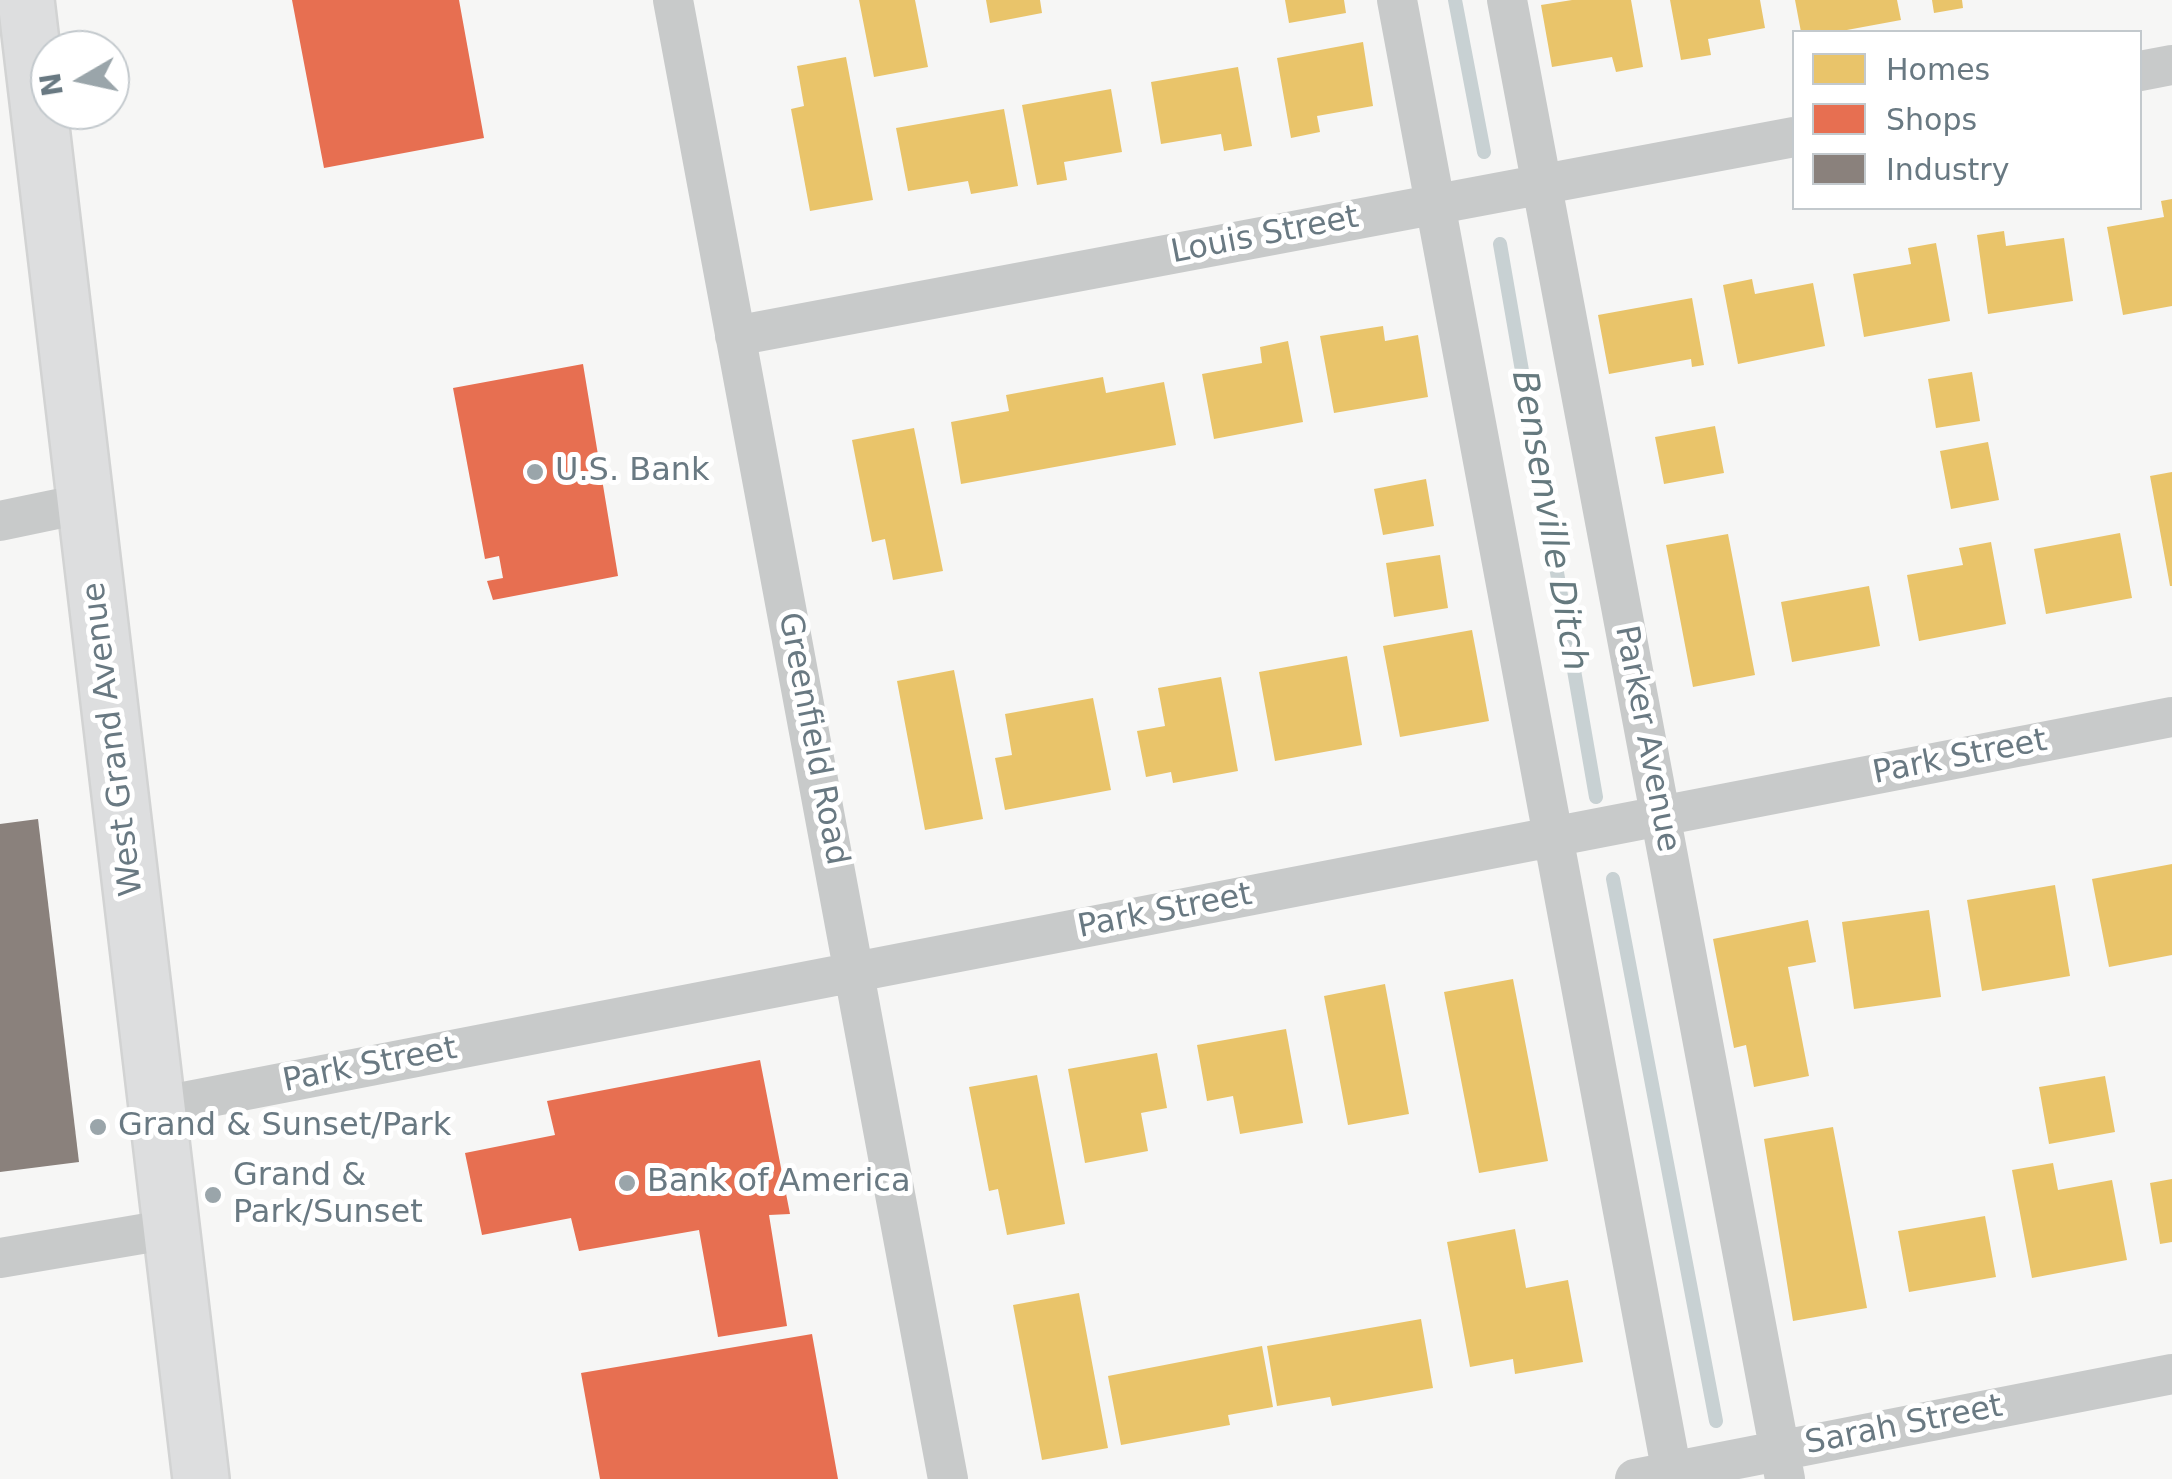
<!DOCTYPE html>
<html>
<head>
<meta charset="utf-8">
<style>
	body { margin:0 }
	#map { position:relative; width:2172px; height:1479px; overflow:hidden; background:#f6f6f5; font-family:"DejaVu Sans",sans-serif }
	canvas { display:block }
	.legend { position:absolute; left:1792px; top:30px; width:350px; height:180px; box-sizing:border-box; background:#fff; border:2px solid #c3c9cd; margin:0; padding:12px 18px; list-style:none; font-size:30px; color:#697982 }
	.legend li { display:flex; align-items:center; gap:20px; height:50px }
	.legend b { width:50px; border:2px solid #c3c9cd }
	.north { position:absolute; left:30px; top:30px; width:100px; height:100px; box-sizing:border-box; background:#fff; border:2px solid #c3c9cd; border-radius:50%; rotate:261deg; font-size:28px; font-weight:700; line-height:40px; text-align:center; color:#697982 }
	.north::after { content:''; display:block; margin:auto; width:35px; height:45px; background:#9aa5aa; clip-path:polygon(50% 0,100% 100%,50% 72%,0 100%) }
</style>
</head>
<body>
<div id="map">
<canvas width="2172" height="1479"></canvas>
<ul class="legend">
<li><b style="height:28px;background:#e9c46a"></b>Homes</li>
<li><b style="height:28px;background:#e76f51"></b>Shops</li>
<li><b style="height:28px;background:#8a817c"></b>Industry</li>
</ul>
<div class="north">N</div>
</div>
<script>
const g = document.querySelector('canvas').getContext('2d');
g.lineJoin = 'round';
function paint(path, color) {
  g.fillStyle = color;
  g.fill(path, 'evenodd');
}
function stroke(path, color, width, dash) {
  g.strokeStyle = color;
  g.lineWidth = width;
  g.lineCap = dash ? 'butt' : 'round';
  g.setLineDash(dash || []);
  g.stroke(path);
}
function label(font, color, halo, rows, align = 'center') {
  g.font = font + ' "DejaVu Sans",sans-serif';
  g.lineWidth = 10;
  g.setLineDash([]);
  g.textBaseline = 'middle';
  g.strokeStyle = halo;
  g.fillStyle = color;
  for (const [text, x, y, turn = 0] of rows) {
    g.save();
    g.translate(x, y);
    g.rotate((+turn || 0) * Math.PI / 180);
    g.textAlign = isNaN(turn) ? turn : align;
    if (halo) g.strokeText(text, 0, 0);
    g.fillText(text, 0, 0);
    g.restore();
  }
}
const homes = new Path2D(`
	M 859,0 L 915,0 L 928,67 L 874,77 Z
	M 986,0 L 1040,0 L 1042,13 L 990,23 Z
	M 1285,0 L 1344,0 L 1346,13 L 1289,23 Z
	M 1572,0 L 1631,0 L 1643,67 L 1616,72 L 1612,57 L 1552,67 L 1541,5 Z
	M 1670,0 L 1760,0 L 1765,28 L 1708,39 L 1711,55 L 1681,60 Z
	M 1795,0 L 1897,0 L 1901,20 L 1836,32 L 1801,32 Z
	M 1932,0 L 1962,0 L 1963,8 L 1934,13 Z
	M 1363,42 L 1373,106 L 1317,116 L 1320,132 L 1291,138 L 1277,58 Z
	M 846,57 L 873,200 L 810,211 L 791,109 L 804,106 L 797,66 Z
	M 1238,67 L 1252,146 L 1224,151 L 1221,134 L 1161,144 L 1151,82 Z
	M 1111,89 L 1122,152 L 1064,162 L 1067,180 L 1037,185 L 1022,105 Z
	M 1004,109 L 1018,186 L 971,194 L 968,181 L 908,191 L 896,128 Z
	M 2172,199 L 2172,306 L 2123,315 L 2107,227 L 2164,217 L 2161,201 Z
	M 2004,231 L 2006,246 L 2064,238 L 2073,301 L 1988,314 L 1977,235 Z
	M 1936,243 L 1950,321 L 1864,337 L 1853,274 L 1911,264 L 1908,248 Z
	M 1752,279 L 1755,294 L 1813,283 L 1825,346 L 1738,364 L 1723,285 Z
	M 1692,298 L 1704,365 L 1692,367 L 1691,359 L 1609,374 L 1598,315 Z
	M 1383,326 L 1385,341 L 1418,335 L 1428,397 L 1334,413 L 1320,336 Z
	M 1288,341 L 1303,422 L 1214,439 L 1202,374 L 1262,363 L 1260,347 Z
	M 1972,372 L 1980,421 L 1936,428 L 1928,379 Z
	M 1103,377 L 1106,393 L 1164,382 L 1176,445 L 961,484 L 951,422 L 1009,411 L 1006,395 Z
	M 1715,426 L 1724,473 L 1664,484 L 1655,437 Z
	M 914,428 L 943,571 L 893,580 L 885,539 L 872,542 L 852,440 Z
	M 1988,442 L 1999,500 L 1951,509 L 1940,451 Z
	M 2172,472 L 2172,586 L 2170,586 L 2150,476 Z
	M 1426,479 L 1434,526 L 1383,535 L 1374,489 Z
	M 2120,533 L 2132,598 L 2046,614 L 2034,549 Z
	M 1728,534 L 1755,675 L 1693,687 L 1666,545 Z
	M 1991,542 L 2006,624 L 1919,641 L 1907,575 L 1963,565 L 1959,548 Z
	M 1440,555 L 1448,608 L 1394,617 L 1386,563 Z
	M 1869,586 L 1880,646 L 1792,662 L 1781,602 Z
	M 1472,630 L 1489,721 L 1400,737 L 1383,646 Z
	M 1347,656 L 1362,745 L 1275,761 L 1259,672 Z
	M 954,670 L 983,819 L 925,830 L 897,681 Z
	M 1221,677 L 1238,771 L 1173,783 L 1171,772 L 1146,777 L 1137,731 L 1165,726 L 1158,688 Z
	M 1093,698 L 1111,790 L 1005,810 L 995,758 L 1012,755 L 1005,714 Z
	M 2172,864 L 2172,955 L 2109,967 L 2092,879 Z
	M 2055,885 L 2070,976 L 1982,991 L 1967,900 Z
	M 1929,910 L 1941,997 L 1854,1009 L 1842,922 Z
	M 1808,920 L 1816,962 L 1788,967 L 1809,1076 L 1754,1087 L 1746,1045 L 1734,1048 L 1713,939 Z
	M 1513,979 L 1548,1161 L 1479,1173 L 1444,992 Z
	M 1385,984 L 1409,1114 L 1348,1125 L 1324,996 Z
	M 1286,1029 L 1303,1123 L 1240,1134 L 1233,1096 L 1207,1101 L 1197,1045 Z
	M 1157,1053 L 1167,1108 L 1141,1113 L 1148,1151 L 1085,1163 L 1068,1069 Z
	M 1037,1075 L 1065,1224 L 1007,1235 L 998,1189 L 989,1191 L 969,1087 Z
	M 2105,1076 L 2115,1132 L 2049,1144 L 2039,1087 Z
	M 1833,1127 L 1867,1308 L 1793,1321 L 1764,1139 Z
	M 2053,1163 L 2058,1190 L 2112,1180 L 2127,1260 L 2032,1278 L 2012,1170 Z
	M 2172,1179 L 2172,1242 L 2160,1244 L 2150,1183 Z
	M 1985,1216 L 1996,1277 L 1909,1292 L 1898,1231 Z
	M 1515,1229 L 1526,1288 L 1568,1280 L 1583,1362 L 1515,1374 L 1513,1359 L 1470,1367 L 1447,1242 Z
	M 1079,1293 L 1108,1448 L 1042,1460 L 1013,1305 Z
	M 1421,1319 L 1433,1388 L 1332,1406 L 1330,1397 L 1277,1406 L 1267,1346 Z
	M 1262,1346 L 1273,1407 L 1228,1415 L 1230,1425 L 1121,1445 L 1108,1376 Z`);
const shops = new Path2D(`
	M 292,0 L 459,0 L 484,138 L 324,168 Z
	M 583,364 L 618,576 L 493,600 L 487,581 L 503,578 L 499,556 L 485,559 L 453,388 Z
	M 760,1060 L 790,1214 L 769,1215 L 787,1326 L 718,1337 L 699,1230 L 579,1251 L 571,1218 L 482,1235 L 465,1153 L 555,1135 L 547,1101 Z
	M 812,1334 L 838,1479 L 600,1479 L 581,1373 Z`);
const industry = new Path2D(`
	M 38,819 L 79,1162 L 0,1172 L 0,824 Z`);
const stream = new Path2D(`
	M 1455,0 L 1484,152
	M 1500,244 L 1596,797
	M 1613,879 L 1716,1421`);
const minor = new Path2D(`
	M 673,0 L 948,1479
	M 1397,0 L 1673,1479
	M 1507,0 L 1785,1479
	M 2140,71 L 2172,65
	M 735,336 L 1794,137
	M 0,521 L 86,503
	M 158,1107 L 2172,717
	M 0,1258 L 171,1229
	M 1635,1479 L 2172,1374`);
const secondary = new Path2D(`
	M 26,0 L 201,1479`);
const markers = [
	[535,472,10,"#9aa5aa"],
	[98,1127,10,"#9aa5aa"],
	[627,1183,10,"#9aa5aa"],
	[213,1195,10,"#9aa5aa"]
];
const streetNames = [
	["Louis Street",1265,236,-11],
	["West Grand Avenue",114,739,-97],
	["Greenfield Road",812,739,79],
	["Parker Avenue",1646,739,79],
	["Park Street",1960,758,-11],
	["Park Street",1165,912,-11],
	["Park Street",370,1066,-11],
	["Sarah Street",1904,1426,-11]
];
const poiNames = [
	["U.S. Bank",555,472],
	["Grand & Sunset/Park",118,1127],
	["Grand &",233,1177],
	["Park/Sunset",233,1214],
	["Bank of America",647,1183]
];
const waterNames = [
	["Bensenville Ditch",1548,521,80]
];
paint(homes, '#e9c46a');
paint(shops, '#e76f51');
paint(industry, '#8a817c');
stroke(stream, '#c8d1d3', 14);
stroke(secondary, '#d2d3d3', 60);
stroke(minor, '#c8caca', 40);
stroke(secondary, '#dddedf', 55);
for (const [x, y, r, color] of markers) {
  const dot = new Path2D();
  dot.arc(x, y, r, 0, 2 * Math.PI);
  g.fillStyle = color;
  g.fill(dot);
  stroke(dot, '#fff', 4);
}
label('32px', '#697982', '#fff', streetNames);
label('32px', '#697982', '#fff', poiNames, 'left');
label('italic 35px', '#65797e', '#fff', waterNames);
</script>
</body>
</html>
